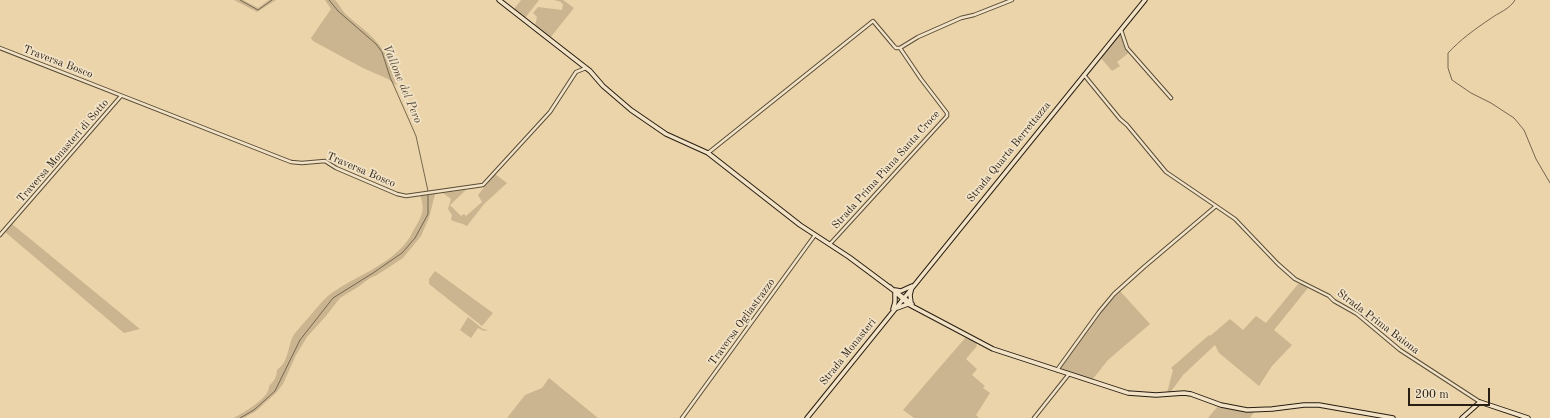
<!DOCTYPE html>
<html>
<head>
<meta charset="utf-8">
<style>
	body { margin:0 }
	#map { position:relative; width:1550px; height:418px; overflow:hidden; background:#ebd4a9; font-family:"Old Standard TT",serif }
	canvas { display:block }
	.scale { position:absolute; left:1408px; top:388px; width:82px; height:18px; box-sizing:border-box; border:2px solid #281e13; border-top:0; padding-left:5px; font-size:12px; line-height:14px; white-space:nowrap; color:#281e13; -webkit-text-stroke:3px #f2e3c7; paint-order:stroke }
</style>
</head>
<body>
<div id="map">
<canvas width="1550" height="418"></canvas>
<div class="scale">200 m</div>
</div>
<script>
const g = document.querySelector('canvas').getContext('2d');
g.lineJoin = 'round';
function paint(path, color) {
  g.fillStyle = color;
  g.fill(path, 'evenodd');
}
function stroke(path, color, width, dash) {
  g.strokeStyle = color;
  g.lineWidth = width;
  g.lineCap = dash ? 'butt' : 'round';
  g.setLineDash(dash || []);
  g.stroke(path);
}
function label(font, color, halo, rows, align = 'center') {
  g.font = font + ' "Old Standard TT",serif';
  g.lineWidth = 3.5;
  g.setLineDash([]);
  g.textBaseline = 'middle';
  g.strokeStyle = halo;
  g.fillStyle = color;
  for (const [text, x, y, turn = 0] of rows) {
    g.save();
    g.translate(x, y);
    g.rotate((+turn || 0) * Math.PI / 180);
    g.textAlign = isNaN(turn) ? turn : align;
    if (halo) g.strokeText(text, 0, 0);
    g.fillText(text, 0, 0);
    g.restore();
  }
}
const green = new Path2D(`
	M 234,0 L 243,0 L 258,8 L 269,0 L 276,0 L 257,12 Z
	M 325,0 L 335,0 C 340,5 343,13 349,17 C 359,26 372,35 380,46 C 389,57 391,73 397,86 L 388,79 L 363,68 L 313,41 L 311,38 L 331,9 Z
	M 521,0 L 539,0 L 525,18 L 514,9 Z
	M 554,0 L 563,0 L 574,8 L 550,38 L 535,26 L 537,17 L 533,13 L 538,7 L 562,10 L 563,4 L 561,3 L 561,2 Z
	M 1120,34 L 1122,35 L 1124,45 L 1130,52 L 1117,62 L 1120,66 L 1112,71 L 1100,57 Z
	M 495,174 L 507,183 L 484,204 L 467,226 C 462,223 457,223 451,220 L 452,215 L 448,209 L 451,199 L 443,193 L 466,190 L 450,205 L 461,216 L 464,214 L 466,216 L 482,202 L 478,195 Z
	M 435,194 L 429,218 L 421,236 L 403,258 L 377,275 L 370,278 L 358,287 L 340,298 L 326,316 L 307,337 L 296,355 L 283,384 L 276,393 L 256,411 L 244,418 L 234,418 C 244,412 270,398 269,386 C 274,381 277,377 277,370 C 289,361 287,349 293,336 C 297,330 304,323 309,317 C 315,310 322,301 329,295 C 355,276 389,266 408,240 C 411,236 413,230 416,226 C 423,214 425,209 420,195 Z
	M 12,224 L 140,329 L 124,333 L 5,232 Z
	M 435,271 L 493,313 L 482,326 L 429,284 L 429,279 Z
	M 1298,284 L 1302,284 L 1308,288 L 1274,330 L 1292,345 L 1272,366 L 1259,386 L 1219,353 L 1215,345 L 1183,375 L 1170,393 L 1167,393 L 1173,370 L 1171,368 L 1209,335 L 1210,336 L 1230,319 L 1243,330 L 1256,316 L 1266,323 Z
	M 1120,291 L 1150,324 L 1108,360 L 1092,380 L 1062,370 L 1061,366 L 1098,315 Z
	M 468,317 L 483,329 L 488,330 L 484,331 L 478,328 L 471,338 L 460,330 Z
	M 966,337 L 967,339 L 970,339 L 977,343 L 976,345 L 977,346 L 966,359 L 977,369 L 972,375 L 985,386 L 983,388 L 990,393 L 976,415 L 979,418 L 914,418 L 903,410 Z
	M 549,378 L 598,418 L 507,418 L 525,395 L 542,388 Z
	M 1218,406 L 1235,410 L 1254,412 L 1250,418 L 1208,418 Z`);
const stream = new Path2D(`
	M 240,0 L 258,10 L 272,0
	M 329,0 L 338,11 L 376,44 L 382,52 L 390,77 L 416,136 L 428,191
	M 1515,0 C 1510,9 1498,13 1490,19 C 1475,29 1460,40 1448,53 L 1448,68 L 1452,80 L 1471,93 L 1491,103 L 1514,118 L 1524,130 L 1536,159 L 1550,183
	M 240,418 L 254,410 L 275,391 L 300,340 L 333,298 L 373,273 L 402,253 L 415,238 L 428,214 L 428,195`);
const street = new Path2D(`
	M 1121,30 L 1127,48 L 1171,98
	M 0,48 L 291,162 L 302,163 L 325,161 L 336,168 L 397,194 L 406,196 L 483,185 L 550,112 L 576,72 L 586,68
	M 708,153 L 873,21 L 894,46 L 896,48 L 900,48 L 918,37 L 961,18 L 974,15 L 1012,0
	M 1216,206 L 1235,219 L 1278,264 L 1295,279 L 1329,296 L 1334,301 L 1357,314 L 1400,350 L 1480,402
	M 0,235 L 121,96
	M 830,244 L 947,116 L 947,113 L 921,79 L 900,48
	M 1057,370 L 1099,312 L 1114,294 L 1144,267 L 1216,206 L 1166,172 L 1127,125 L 1120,119 L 1084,75
	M 682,418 L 815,235
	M 1034,418 L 1069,374`);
const secondary = new Path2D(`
	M 499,0 L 590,71 L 603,86 L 631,110 L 666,134 L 708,153 L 800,225 L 849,257 L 912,304
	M 890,287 L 908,304 L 993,349 L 1128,393 L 1156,395 L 1184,393 L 1191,394 L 1221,405 L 1247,410 L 1272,409 L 1304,405 L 1319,405 L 1393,418
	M 895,290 L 901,291 L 912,286
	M 911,303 L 910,295 L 912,287
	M 897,308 L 908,304
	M 893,309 L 895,302 L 895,293
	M 807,418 L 1145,0
	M 1462,418 L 1480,402 L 1528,418`);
const streetNames = [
	["Traversa Bosco",58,62,21],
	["Traversa Monasteri di Sotto",63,151,-49],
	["Strada Quarta Berrettazza",1009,152,-51],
	["Traversa Bosco",361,170,23],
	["Strada Prima Piana Santa Croce",886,170,-48],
	["Traversa Ogliastrazzo",742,322,-54],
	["Strada Prima Baiona",1378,322,37],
	["Strada Monasteri",848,352,-51]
];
const waterNames = [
	["Vallone del Pero",402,84,67]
];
paint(green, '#cab590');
stroke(stream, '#75664e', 1);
stroke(street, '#594c38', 4.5);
stroke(secondary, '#281e13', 5.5);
stroke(street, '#f2e3c7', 2.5);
stroke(secondary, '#f2e3c7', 3.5);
label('11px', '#281e13', '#f2e3c7', streetNames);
label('italic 12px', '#554836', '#f2e3c7', waterNames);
</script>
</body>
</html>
